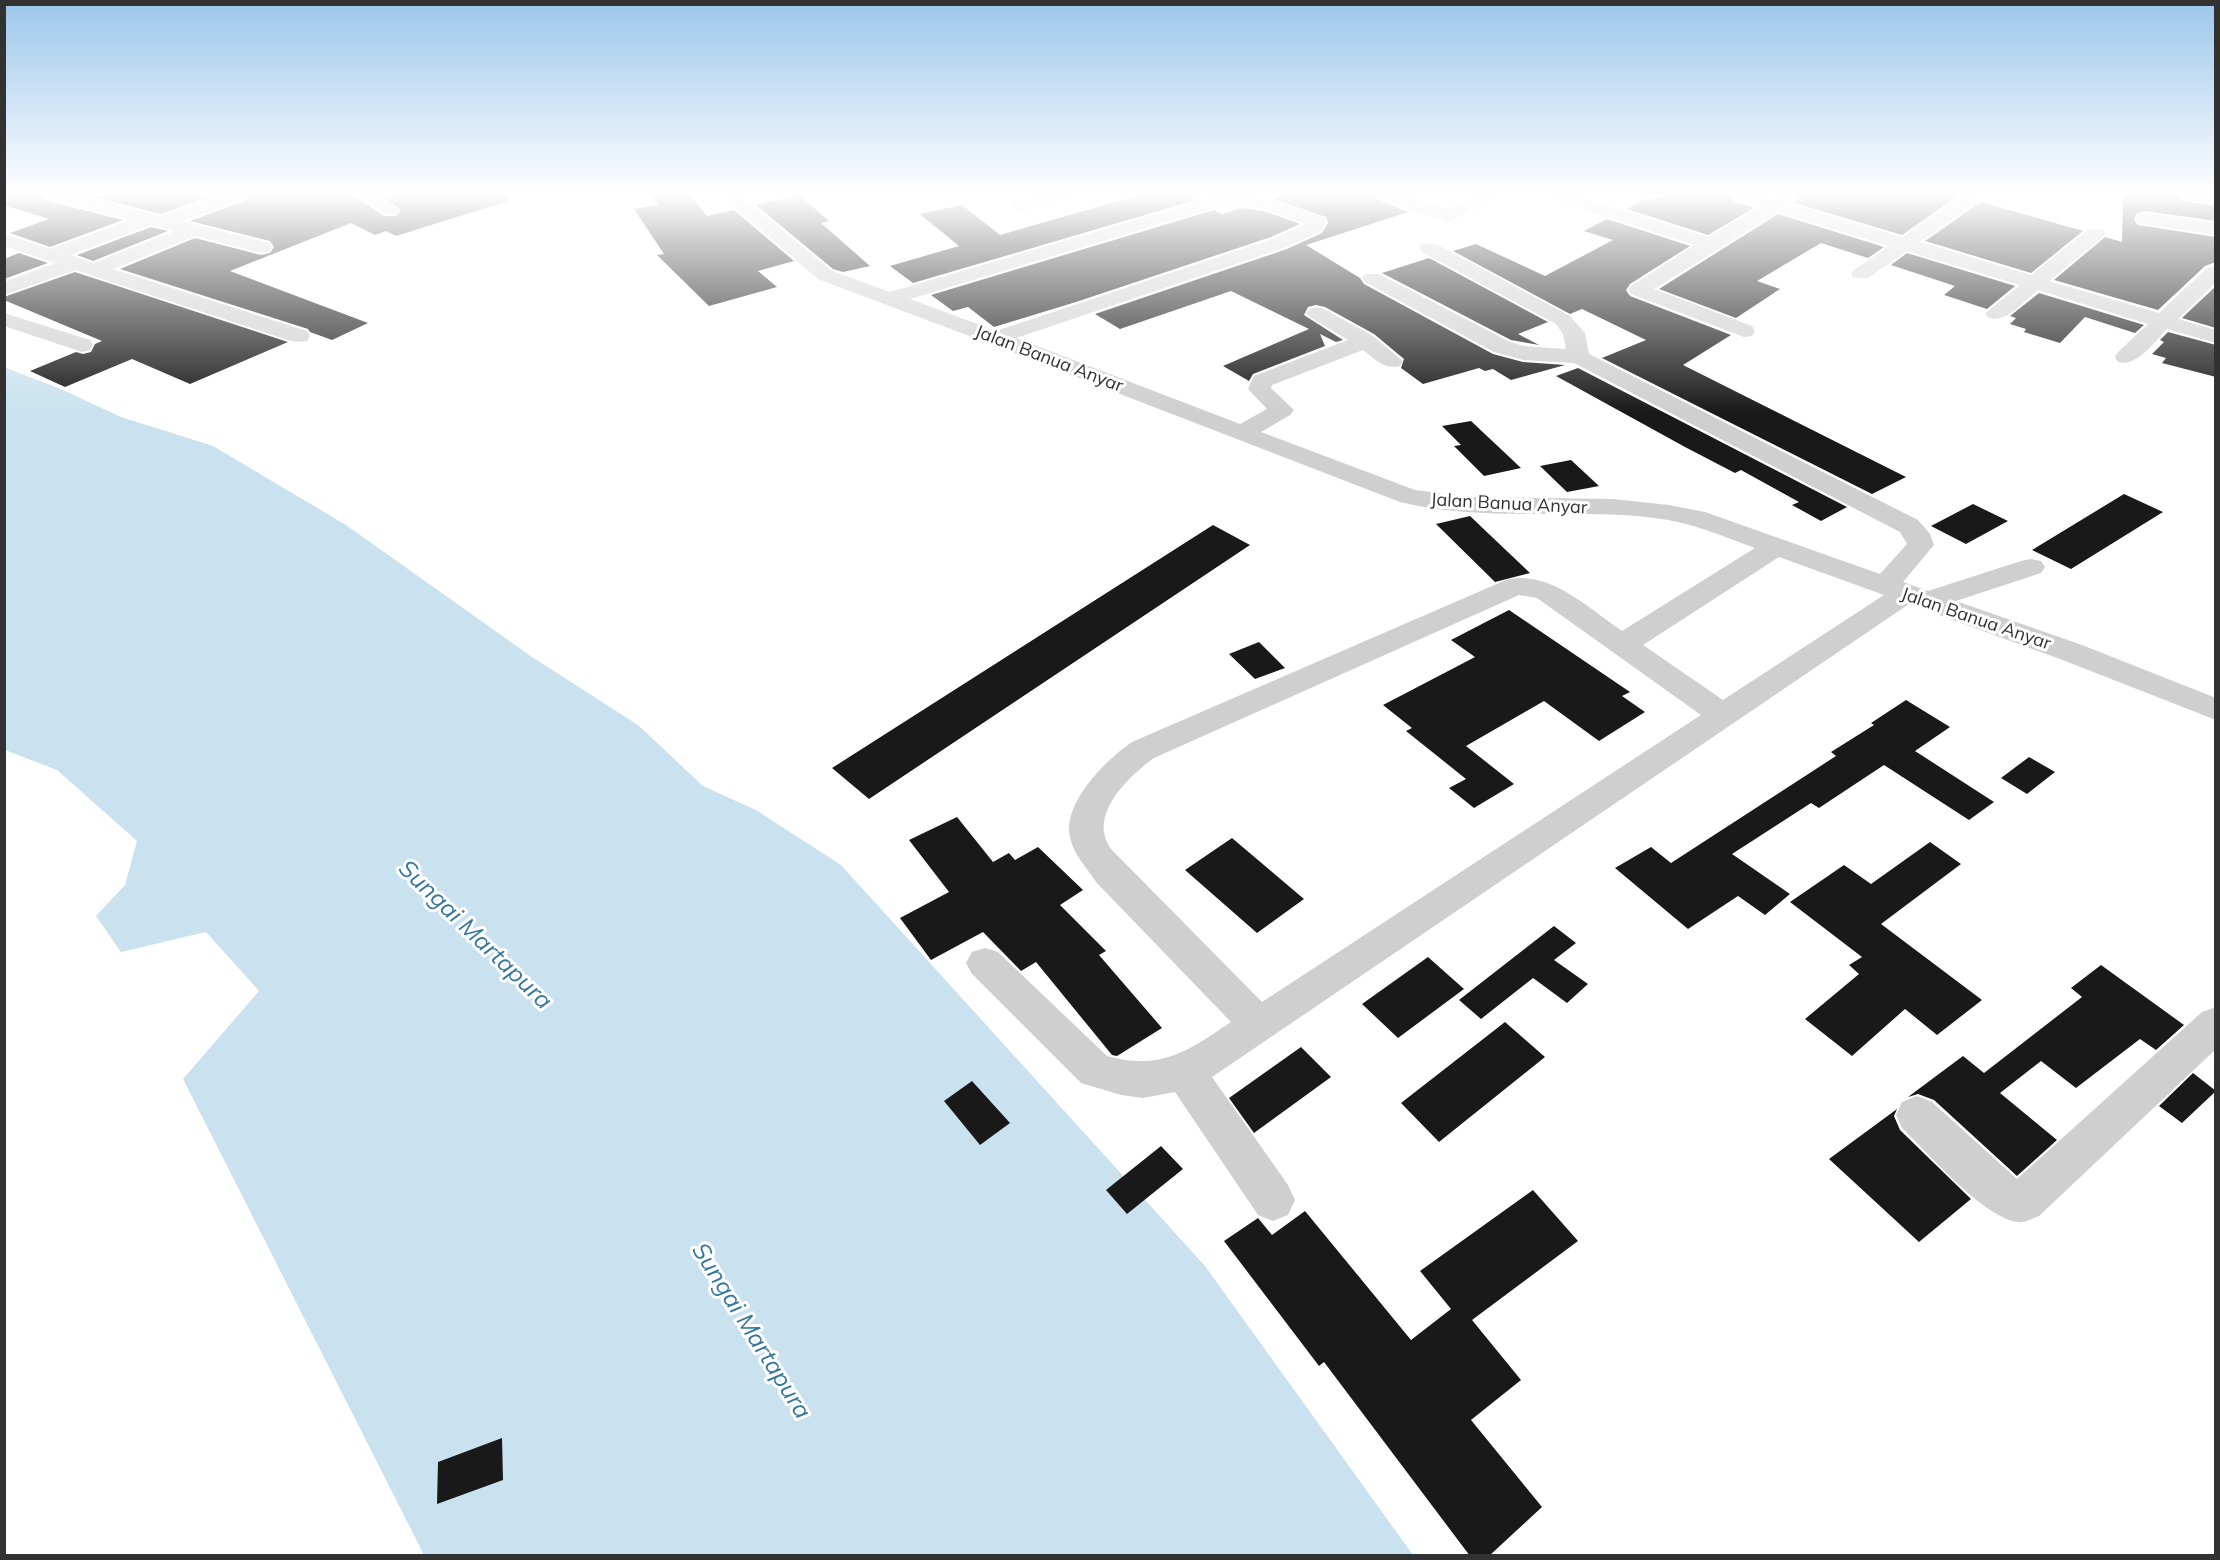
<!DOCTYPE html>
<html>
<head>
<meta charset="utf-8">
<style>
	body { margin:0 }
	#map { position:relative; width:2220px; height:1560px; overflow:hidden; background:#fff; font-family:Mulish,sans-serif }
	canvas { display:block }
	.frame { position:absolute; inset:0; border:6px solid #323232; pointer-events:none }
</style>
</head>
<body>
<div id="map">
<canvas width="2220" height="1560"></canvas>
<div class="frame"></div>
</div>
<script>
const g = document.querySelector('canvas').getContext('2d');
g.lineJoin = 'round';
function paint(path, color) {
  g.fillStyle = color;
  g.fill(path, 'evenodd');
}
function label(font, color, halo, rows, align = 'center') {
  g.font = font + ' Mulish,sans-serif';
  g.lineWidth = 6;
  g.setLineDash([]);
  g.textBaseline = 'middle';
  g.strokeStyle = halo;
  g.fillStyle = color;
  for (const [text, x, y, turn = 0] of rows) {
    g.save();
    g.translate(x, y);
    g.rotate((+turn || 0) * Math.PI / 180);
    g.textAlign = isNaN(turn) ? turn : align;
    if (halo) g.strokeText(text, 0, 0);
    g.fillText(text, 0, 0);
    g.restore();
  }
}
const water = new Path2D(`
	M 4,367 L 63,390 L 121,417 L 213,446 L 346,525 L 532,657 L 638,725 L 703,786 L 756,810 L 841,865 L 1205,1266 L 1413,1555 L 424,1555 L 183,1079 L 259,991 L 206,932 L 121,952 L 96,916 L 125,885 L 137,841 L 57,770 L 5,750 Z`);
const building = new Path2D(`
	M 4,195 L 43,195 L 47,201 L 123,220 L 50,247 L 10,233 L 49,219 L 4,205 Z
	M 85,195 L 214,195 L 161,214 Z
	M 249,195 L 353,195 L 384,216 L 396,216 L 401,210 L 381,195 L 507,195 L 508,201 L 396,236 L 386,231 L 375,235 L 351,223 L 230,271 L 368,323 L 332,340 L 310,332 L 308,329 L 120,269 L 195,238 L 261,255 L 270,253 L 274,247 L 270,241 L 190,221 L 245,201 Z
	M 651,195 L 690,195 L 707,216 L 734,210 L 794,261 L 758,271 L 777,287 L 709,306 L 657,255 L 664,254 L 634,209 L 658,205 Z
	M 799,195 L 829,221 L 821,223 L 870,266 L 843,272 L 833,269 L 756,205 Z
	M 1139,195 L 1188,195 L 1196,200 L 913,283 L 890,266 L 959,246 L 920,214 L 962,205 L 1000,235 Z
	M 1285,195 L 1373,195 L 1381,201 L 1408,212 L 1306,245 L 1360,278 L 1364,284 L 1493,354 L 1523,362 L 1565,365 L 1511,380 L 1493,369 L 1485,371 L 1479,368 L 1423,384 L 1401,368 L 1404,359 L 1374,334 L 1325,307 L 1316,305 L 1308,307 L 1304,315 L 1343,340 L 1336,342 L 1320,334 L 1325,346 L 1253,374 L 1249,381 L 1223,366 L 1309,329 L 1231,291 L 1120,329 L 1095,314 L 1287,249 L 1322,233 L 1328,223 L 1326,217 L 1273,199 Z
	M 1664,195 L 1729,195 L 1733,201 L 1754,208 L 1708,235 L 1627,209 L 1648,198 L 1654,200 Z
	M 1796,195 L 1953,195 L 1958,196 L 1902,235 L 1795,203 L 1798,199 Z
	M 2123,195 L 2177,195 L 2182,201 L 2216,206 L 2216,221 L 2145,211 L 2136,214 L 2134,220 L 2138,225 L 2216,237 L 2216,262 L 2205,266 L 2158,310 L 2054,280 L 2105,237 L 2122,242 Z
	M 1981,202 L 2034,217 L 2083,231 L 2031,273 L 1925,241 Z
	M 1241,208 L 1264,211 L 1300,224 L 1271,237 L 1076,302 L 994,327 L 968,307 L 953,311 L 931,295 L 1214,210 L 1222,214 Z
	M 1778,214 L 1884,247 L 1868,258 L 1821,243 L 1757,281 L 1780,289 L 1736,318 L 1659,289 Z
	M 1607,219 L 1690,246 L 1630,284 L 1626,290 L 1630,296 L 1731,335 L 1683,365 L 1906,477 L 1872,494 L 1602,358 L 1646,340 L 1582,309 L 1570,314 L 1453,251 L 1476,244 L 1545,276 L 1613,240 L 1584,231 Z
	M 151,227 L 168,231 L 93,261 L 77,255 Z
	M 19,253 L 48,263 L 4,279 L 4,259 Z
	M 1907,253 L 2015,286 L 1987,309 L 1944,295 L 1955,286 L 1891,265 Z
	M 1429,258 L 1548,322 L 1518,334 L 1539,345 L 1511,340 L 1382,273 Z
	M 75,272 L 288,342 L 190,384 L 132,359 L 65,387 L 30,371 L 76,352 L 83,354 L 91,352 L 95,344 L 102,341 L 4,300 L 4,297 Z
	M 2216,286 L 2216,328 L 2182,318 Z
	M 2039,293 L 2144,325 L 2135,333 L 2085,317 L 2060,343 L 2024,332 L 2026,329 L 2010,324 L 2016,318 L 2010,316 Z
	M 2168,332 L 2216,345 L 2216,377 L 2162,363 L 2166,358 L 2152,354 L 2164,342 L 2160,340 Z
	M 1578,368 L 1847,507 L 1821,521 L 1792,505 L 1799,502 L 1741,470 L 1735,473 L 1685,447 L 1556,376 Z
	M 1471,421 L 1521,468 L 1484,476 L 1454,446 L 1461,445 L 1442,426 Z
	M 1571,460 L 1599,486 L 1567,492 L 1540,466 Z
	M 2124,494 L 2163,512 L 2071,569 L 2032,550 Z
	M 1973,504 L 2008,521 L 1966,544 L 1931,526 Z
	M 1470,516 L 1530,573 L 1495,582 L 1436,524 Z
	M 1213,525 L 1250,545 L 869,799 L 832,768 Z
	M 1509,610 L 1630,692 L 1622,696 L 1645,712 L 1599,741 L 1544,701 L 1466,746 L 1514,784 L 1474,808 L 1449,788 L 1466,779 L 1406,731 L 1412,728 L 1383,705 L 1475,657 L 1451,640 Z
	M 1259,642 L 1285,668 L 1255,679 L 1229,654 Z
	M 1906,700 L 1950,727 L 1915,751 L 1994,802 L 1969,820 L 1884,765 L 1819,808 L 1811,803 L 1732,854 L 1790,894 L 1765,915 L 1738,896 L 1688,929 L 1615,868 L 1651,847 L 1671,863 L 1836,756 L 1831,752 L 1874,725 L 1871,723 Z
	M 2029,757 L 2055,772 L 2027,794 L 2001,778 Z
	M 957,817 L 993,862 L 1009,853 L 1015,860 L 1038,847 L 1083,890 L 1060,905 L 1106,951 L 1099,955 L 1162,1028 L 1117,1056 L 1112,1055 L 1036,962 L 1021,971 L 983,932 L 931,960 L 900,918 L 949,892 L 909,840 Z
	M 1232,838 L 1304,899 L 1257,933 L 1185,870 Z
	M 1930,842 L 1961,864 L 1881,924 L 1982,1000 L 1937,1035 L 1905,1009 L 1852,1056 L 1805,1019 L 1859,974 L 1849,965 L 1862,957 L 1790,902 L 1844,865 L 1871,884 Z
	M 1554,926 L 1576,943 L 1554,960 L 1588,984 L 1567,1003 L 1533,978 L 1481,1019 L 1459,1000 Z
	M 1428,957 L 1464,989 L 1398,1038 L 1362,1004 Z
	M 2101,965 L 2184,1025 L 2156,1050 L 2140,1039 L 2076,1088 L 2041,1061 L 2000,1093 L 2057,1140 L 2017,1176 L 1934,1100 L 1918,1094 L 1908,1097 L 1963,1056 L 1984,1073 L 2082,997 L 2071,988 Z
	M 1505,1022 L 1545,1057 L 1439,1142 L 1401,1103 Z
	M 1301,1047 L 1331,1077 L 1254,1133 L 1229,1098 Z
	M 2193,1073 L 2216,1091 L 2182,1123 L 2159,1106 Z
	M 972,1081 L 1010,1123 L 980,1145 L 944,1101 Z
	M 1897,1109 L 1894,1116 L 1900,1130 L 1971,1199 L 1919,1242 L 1829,1159 Z
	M 1161,1146 L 1183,1169 L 1127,1214 L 1106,1190 Z
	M 1533,1190 L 1578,1241 L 1472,1320 L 1521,1380 L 1471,1420 L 1542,1507 L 1489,1556 L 1470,1556 L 1324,1362 L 1319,1366 L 1224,1241 L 1258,1218 L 1272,1235 L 1305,1211 L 1411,1340 L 1451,1309 L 1420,1271 Z
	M 502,1438 L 503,1480 L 437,1504 L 438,1462 Z`);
const minor = new Path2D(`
	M 45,195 L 76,195 L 161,216 L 221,195 L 247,195 L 244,199 L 182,221 L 269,243 L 272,247 L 269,251 L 262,253 L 195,236 L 113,269 L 307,331 L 310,336 L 307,341 L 299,342 L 291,341 L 75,270 L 4,295 L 4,282 L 55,263 L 4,246 L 4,234 L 50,249 L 131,220 L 48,199 ZM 151,225 L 175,231 L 93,263 L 70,255 Z
	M 355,195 L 377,195 L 399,210 L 396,214 L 384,214 Z
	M 720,195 L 740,195 L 832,271 L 890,292 L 1218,196 C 1256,193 1289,204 1324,218 L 1326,222 L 1320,232 L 1286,247 L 1016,338 L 1240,424 L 1267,409 L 1248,389 L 1254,376 L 1348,340 L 1310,317 L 1306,313 L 1310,309 L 1317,307 L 1324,309 L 1373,336 L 1403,361 L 1400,366 C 1384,370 1375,359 1363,350 L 1272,385 L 1271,388 L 1294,410 L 1290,415 L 1261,432 L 1415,490 L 1467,497 L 1613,499 L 1669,505 L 1705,512 L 1880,574 L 1907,544 L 1900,532 L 1574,363 L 1523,360 L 1494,352 L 1365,282 L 1362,278 L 1365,274 L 1379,274 L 1510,342 L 1524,346 L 1566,349 L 1563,334 L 1556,324 L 1422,252 L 1419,248 L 1422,244 L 1436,244 L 1570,316 L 1585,333 L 1589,354 L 1918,520 L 1930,534 L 1934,545 L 1903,582 L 1928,591 L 2021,561 L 2031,559 L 2041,561 L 2045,567 L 2041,573 L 1956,601 L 2082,645 L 2216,698 L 2216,720 L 2060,659 L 1909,604 L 1212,1077 L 1288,1185 L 1295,1200 L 1288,1215 L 1273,1221 L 1258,1215 L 1175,1092 L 1143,1098 L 1121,1095 L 1081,1083 L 972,974 L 966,963 L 972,952 L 985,948 L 998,952 L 1107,1056 C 1161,1071 1188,1051 1231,1022 L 1096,882 C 1087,868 1073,854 1070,837 C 1063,802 1106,760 1132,742 L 1506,580 C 1549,569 1589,609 1622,631 L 1755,548 C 1722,536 1690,522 1655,518 C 1570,507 1484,523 1400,502 L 988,343 L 818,279 ZM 1232,205 L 1265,209 L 1306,224 L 1272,239 L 996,331 L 910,299 L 1219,206 ZM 1779,557 L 1884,595 L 1723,700 L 1643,645 ZM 1519,595 L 1537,598 L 1701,715 L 1262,1002 L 1112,850 C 1086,816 1128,777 1154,758 Z
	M 1042,195 L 1075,195 L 1072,199 L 1021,210 L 1015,209 L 1012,205 L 1015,201 Z
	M 1379,195 L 1405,195 L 1447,209 L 1475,195 L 1498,195 L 1495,199 L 1448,222 L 1382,199 Z
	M 1549,195 L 1576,195 L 1708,237 L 1760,207 L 1734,199 L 1731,195 L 1759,195 L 1774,199 L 1781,195 L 1793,195 L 1796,199 L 1791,204 L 1902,237 L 1964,195 L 1981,195 L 1979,201 L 1920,242 L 2031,275 L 2089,229 L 2103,229 L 2105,233 L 2103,237 L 2049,281 L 2159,313 L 2207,268 L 2216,266 L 2216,282 L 2178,319 L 2216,330 L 2216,343 L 2167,329 C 2154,342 2138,367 2118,362 L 2115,357 L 2118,352 L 2148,324 L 2038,290 C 2024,301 2007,323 1989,318 L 1985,314 L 1989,310 L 2020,285 L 1907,251 L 1868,278 L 1854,278 L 1851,274 L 1854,270 L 1889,246 L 1778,212 L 1654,289 L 1752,326 L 1755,331 L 1752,336 L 1744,337 L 1631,294 L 1628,290 L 1631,286 L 1695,245 L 1552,199 Z
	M 2179,195 L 2216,195 L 2216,204 L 2182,199 Z
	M 2145,213 L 2216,223 L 2216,235 L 2138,223 L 2136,219 L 2138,215 Z
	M 4,313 L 90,340 L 93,345 L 90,350 L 82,352 L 4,326 Z
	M 2216,1007 L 2216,1049 L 2039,1216 C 2033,1218 2025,1223 2017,1222 C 1982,1216 1929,1154 1902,1128 L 1896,1115 L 1902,1102 L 1917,1096 L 1932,1102 L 2017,1179 L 2202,1012 Z`);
const farStreetnames = [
	["Jalan Banua Anyar",1049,359,21],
	["Jalan Banua Anyar",1509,504,3],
	["Jalan Banua Anyar",1976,619,19]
];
const waterNames = [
	["Sungai Martapura",475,935,44],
	["Sungai Martapura",751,1331,58]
];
paint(water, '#cae2f0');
paint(building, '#191919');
paint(minor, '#cfcfcf');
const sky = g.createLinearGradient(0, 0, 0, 413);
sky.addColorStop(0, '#9cc6eb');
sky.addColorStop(0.47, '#fff');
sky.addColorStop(1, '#ffffff00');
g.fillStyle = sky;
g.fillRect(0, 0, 2220, 413);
label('18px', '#323232', '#fff', farStreetnames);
label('italic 24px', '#36779d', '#fff', waterNames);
</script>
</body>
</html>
